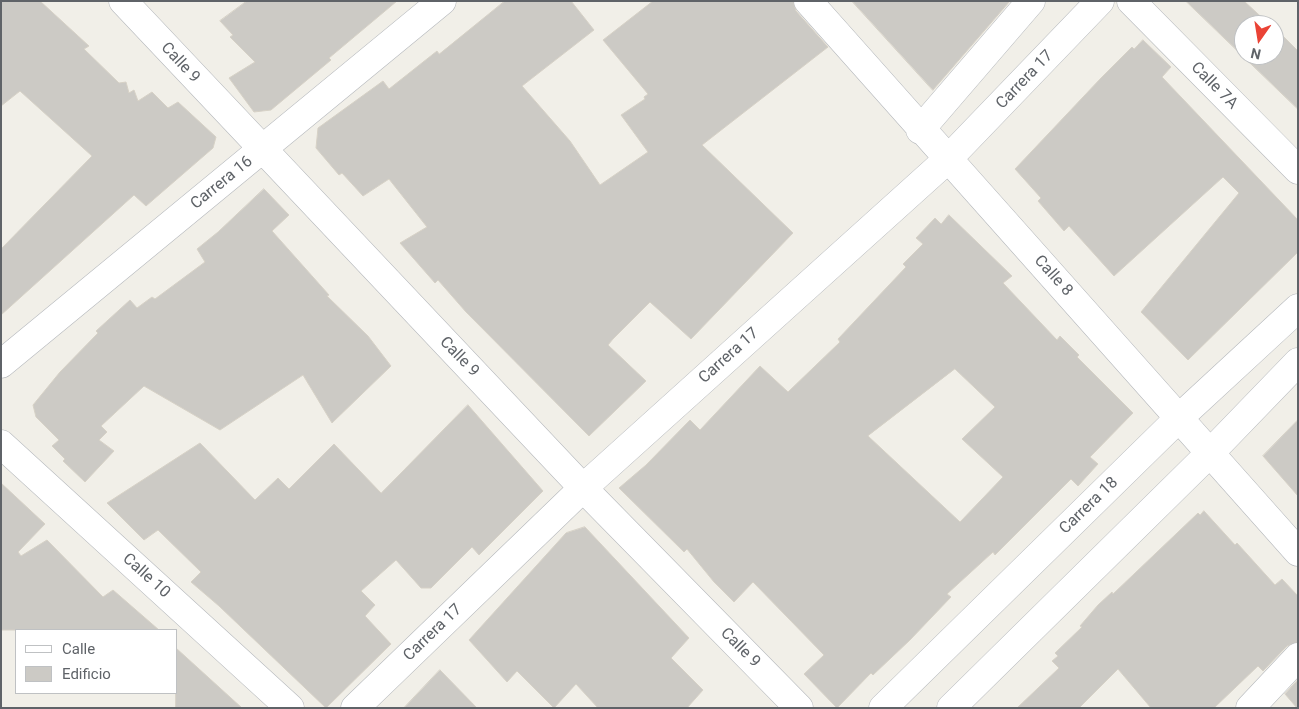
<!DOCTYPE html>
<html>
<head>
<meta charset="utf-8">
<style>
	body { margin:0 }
	#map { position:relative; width:1299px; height:709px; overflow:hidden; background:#f1efe8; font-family:Roboto,sans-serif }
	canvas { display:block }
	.frame { position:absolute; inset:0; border:2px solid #5f6368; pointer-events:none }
	.legend { position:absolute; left:15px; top:629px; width:162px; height:65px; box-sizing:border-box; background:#fff; border:1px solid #bfc1c3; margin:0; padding:6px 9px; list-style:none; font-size:15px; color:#5f6368 }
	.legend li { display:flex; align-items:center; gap:10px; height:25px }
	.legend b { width:25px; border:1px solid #bfc1c3 }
	.north { position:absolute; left:1234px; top:15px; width:50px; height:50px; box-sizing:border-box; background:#fff; border:1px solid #bfc1c3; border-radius:50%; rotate:193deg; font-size:14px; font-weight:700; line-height:20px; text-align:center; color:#5f6368 }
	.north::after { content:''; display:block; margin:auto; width:18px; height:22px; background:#ea4335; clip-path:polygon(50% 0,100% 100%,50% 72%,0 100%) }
</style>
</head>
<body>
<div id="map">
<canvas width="1299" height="709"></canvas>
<div class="frame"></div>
<ul class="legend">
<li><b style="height:6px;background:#fff"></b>Calle</li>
<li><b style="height:14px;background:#cccac5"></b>Edificio</li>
</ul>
<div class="north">N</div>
</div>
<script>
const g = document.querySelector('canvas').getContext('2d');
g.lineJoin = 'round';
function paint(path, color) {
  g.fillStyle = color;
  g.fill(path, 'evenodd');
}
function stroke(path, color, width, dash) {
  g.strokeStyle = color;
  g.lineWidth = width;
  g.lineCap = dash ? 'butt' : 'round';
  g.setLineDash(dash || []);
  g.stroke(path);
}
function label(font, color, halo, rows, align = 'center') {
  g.font = font + ' Roboto,sans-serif';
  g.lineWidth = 4;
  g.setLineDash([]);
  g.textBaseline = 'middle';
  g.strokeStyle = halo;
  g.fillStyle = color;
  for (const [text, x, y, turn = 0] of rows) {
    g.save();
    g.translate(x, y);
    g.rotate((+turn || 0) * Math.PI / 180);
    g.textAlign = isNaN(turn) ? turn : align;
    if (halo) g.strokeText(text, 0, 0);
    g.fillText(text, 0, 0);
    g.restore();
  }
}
const building = new Path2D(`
	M 1,1 L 40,1 L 89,46 L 84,49 L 119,83 L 126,82 L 129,93 L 134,90 L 138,101 L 152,92 L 168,108 L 178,102 L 216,137 L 213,148 L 146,206 L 134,195 L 1,315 L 1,249 L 92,156 L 20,91 L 1,106 Z
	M 247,1 L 397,1 L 329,58 L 331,60 L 271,110 L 254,112 L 229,78 L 255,62 L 230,37 L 233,35 L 220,21 Z
	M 505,1 L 571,1 L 594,30 L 522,86 L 570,141 L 600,185 L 648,152 L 621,115 L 645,99 L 644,97 L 648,94 L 603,40 L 653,1 L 793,1 L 796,11 L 828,47 L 702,145 L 793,233 L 691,339 L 650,302 L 613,339 L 608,345 L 646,381 L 589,436 L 466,312 L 438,280 L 435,283 L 400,243 L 427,227 L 389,179 L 363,196 L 342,173 L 339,175 L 316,148 L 318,128 L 383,81 L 389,89 L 437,51 L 439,54 Z
	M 852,1 L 1010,1 L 933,90 Z
	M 1186,1 L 1244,1 L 1270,25 L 1244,25 L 1244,55 L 1274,55 L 1274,27 L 1298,51 L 1298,109 Z
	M 1143,40 L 1171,67 L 1162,77 L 1298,220 L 1298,252 L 1188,360 L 1141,312 L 1239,193 L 1223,177 L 1114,276 L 1069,226 L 1064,231 L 1038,201 L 1041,198 L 1015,169 L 1101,78 L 1132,47 L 1134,49 Z
	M 264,189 L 289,215 L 272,231 L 329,295 L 327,296 L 368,336 L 391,366 L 332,423 L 303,375 L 220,430 L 144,386 L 101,426 L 107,432 L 99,440 L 114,451 L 85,482 L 63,461 L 65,459 L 52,446 L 59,440 L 36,417 L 33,405 L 60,372 L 98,333 L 96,331 L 130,300 L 137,308 L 152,297 L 155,299 L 205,262 L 197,249 L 218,232 Z
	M 949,215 L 1012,276 L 1003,283 L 1057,340 L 1060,336 L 1079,355 L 1077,357 L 1133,413 L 1090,457 L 1098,464 L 1078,486 L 1071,479 L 995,555 L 993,552 L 947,594 L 951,597 L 910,640 L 873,675 L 871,673 L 837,708 L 804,674 L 824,655 L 753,582 L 734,602 L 714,582 L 687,549 L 684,552 L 619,488 L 646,465 L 690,420 L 700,430 L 760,366 L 788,392 L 840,342 L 838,339 L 906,267 L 903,264 L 923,244 L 916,238 L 935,218 L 941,224 ZM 955,369 L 995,407 L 962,439 L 1003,477 L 960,522 L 868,436 Z
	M 468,405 L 543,491 L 479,555 L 472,547 L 431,588 L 421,588 L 396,560 L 361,591 L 375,605 L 365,616 L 391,644 L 326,708 L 219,606 L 191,582 L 201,572 L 158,530 L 144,540 L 107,503 L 200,443 L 255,500 L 278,478 L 289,489 L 334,444 L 381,493 Z
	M 1298,420 L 1298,496 L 1263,456 Z
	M 1,483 L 45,524 L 18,552 L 21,556 L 47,540 L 103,597 L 113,590 L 159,630 L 1,630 Z
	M 1204,511 L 1235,545 L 1237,543 L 1275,585 L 1282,579 L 1298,596 L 1298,642 L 1287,646 L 1263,671 L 1258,666 L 1214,708 L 1151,708 L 1118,669 L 1079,708 L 1017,708 L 1059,668 L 1052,661 L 1058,656 L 1055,653 L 1082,627 L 1080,626 L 1098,605 L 1112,592 L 1113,594 L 1198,513 L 1200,515 Z
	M 585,527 L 689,638 L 671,658 L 703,690 L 687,708 L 598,708 L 576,684 L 554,708 L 517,671 L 507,682 L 469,640 L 566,533 Z
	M 176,648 L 242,708 L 176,708 Z
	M 440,670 L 477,708 L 404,708 Z
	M 1298,680 L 1298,708 L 1297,708 L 1285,694 Z`);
const street = new Path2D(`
	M 123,1 L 583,488 L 799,708
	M 808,1 L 1298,552
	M 1131,1 L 1298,170
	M 920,130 L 1031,1
	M 1,364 L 442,1
	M 1,444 L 290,708
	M 355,708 L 583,488 L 948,159 L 1100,1
	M 883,708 L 1180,417 L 1298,308
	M 951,708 L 1211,452 L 1298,362
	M 1250,708 L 1298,657`);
const streetNames = [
	["Calle 9",180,63,47],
	["Carrera 17",1025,80,-46],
	["Calle 7A",1214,86,45],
	["Carrera 16",222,183,-39],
	["Calle 8",1053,276,48],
	["Carrera 17",729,356,-42],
	["Calle 9",459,357,46],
	["Carrera 18",1089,506,-44],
	["Calle 10",146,576,42],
	["Carrera 17",433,633,-44],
	["Calle 9",740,648,45]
];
paint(building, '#cccac5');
stroke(building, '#d6d1c6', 1);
stroke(street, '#b5b8bc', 29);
stroke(street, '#fff', 28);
label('16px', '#5f6368', '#fff', streetNames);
</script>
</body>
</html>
